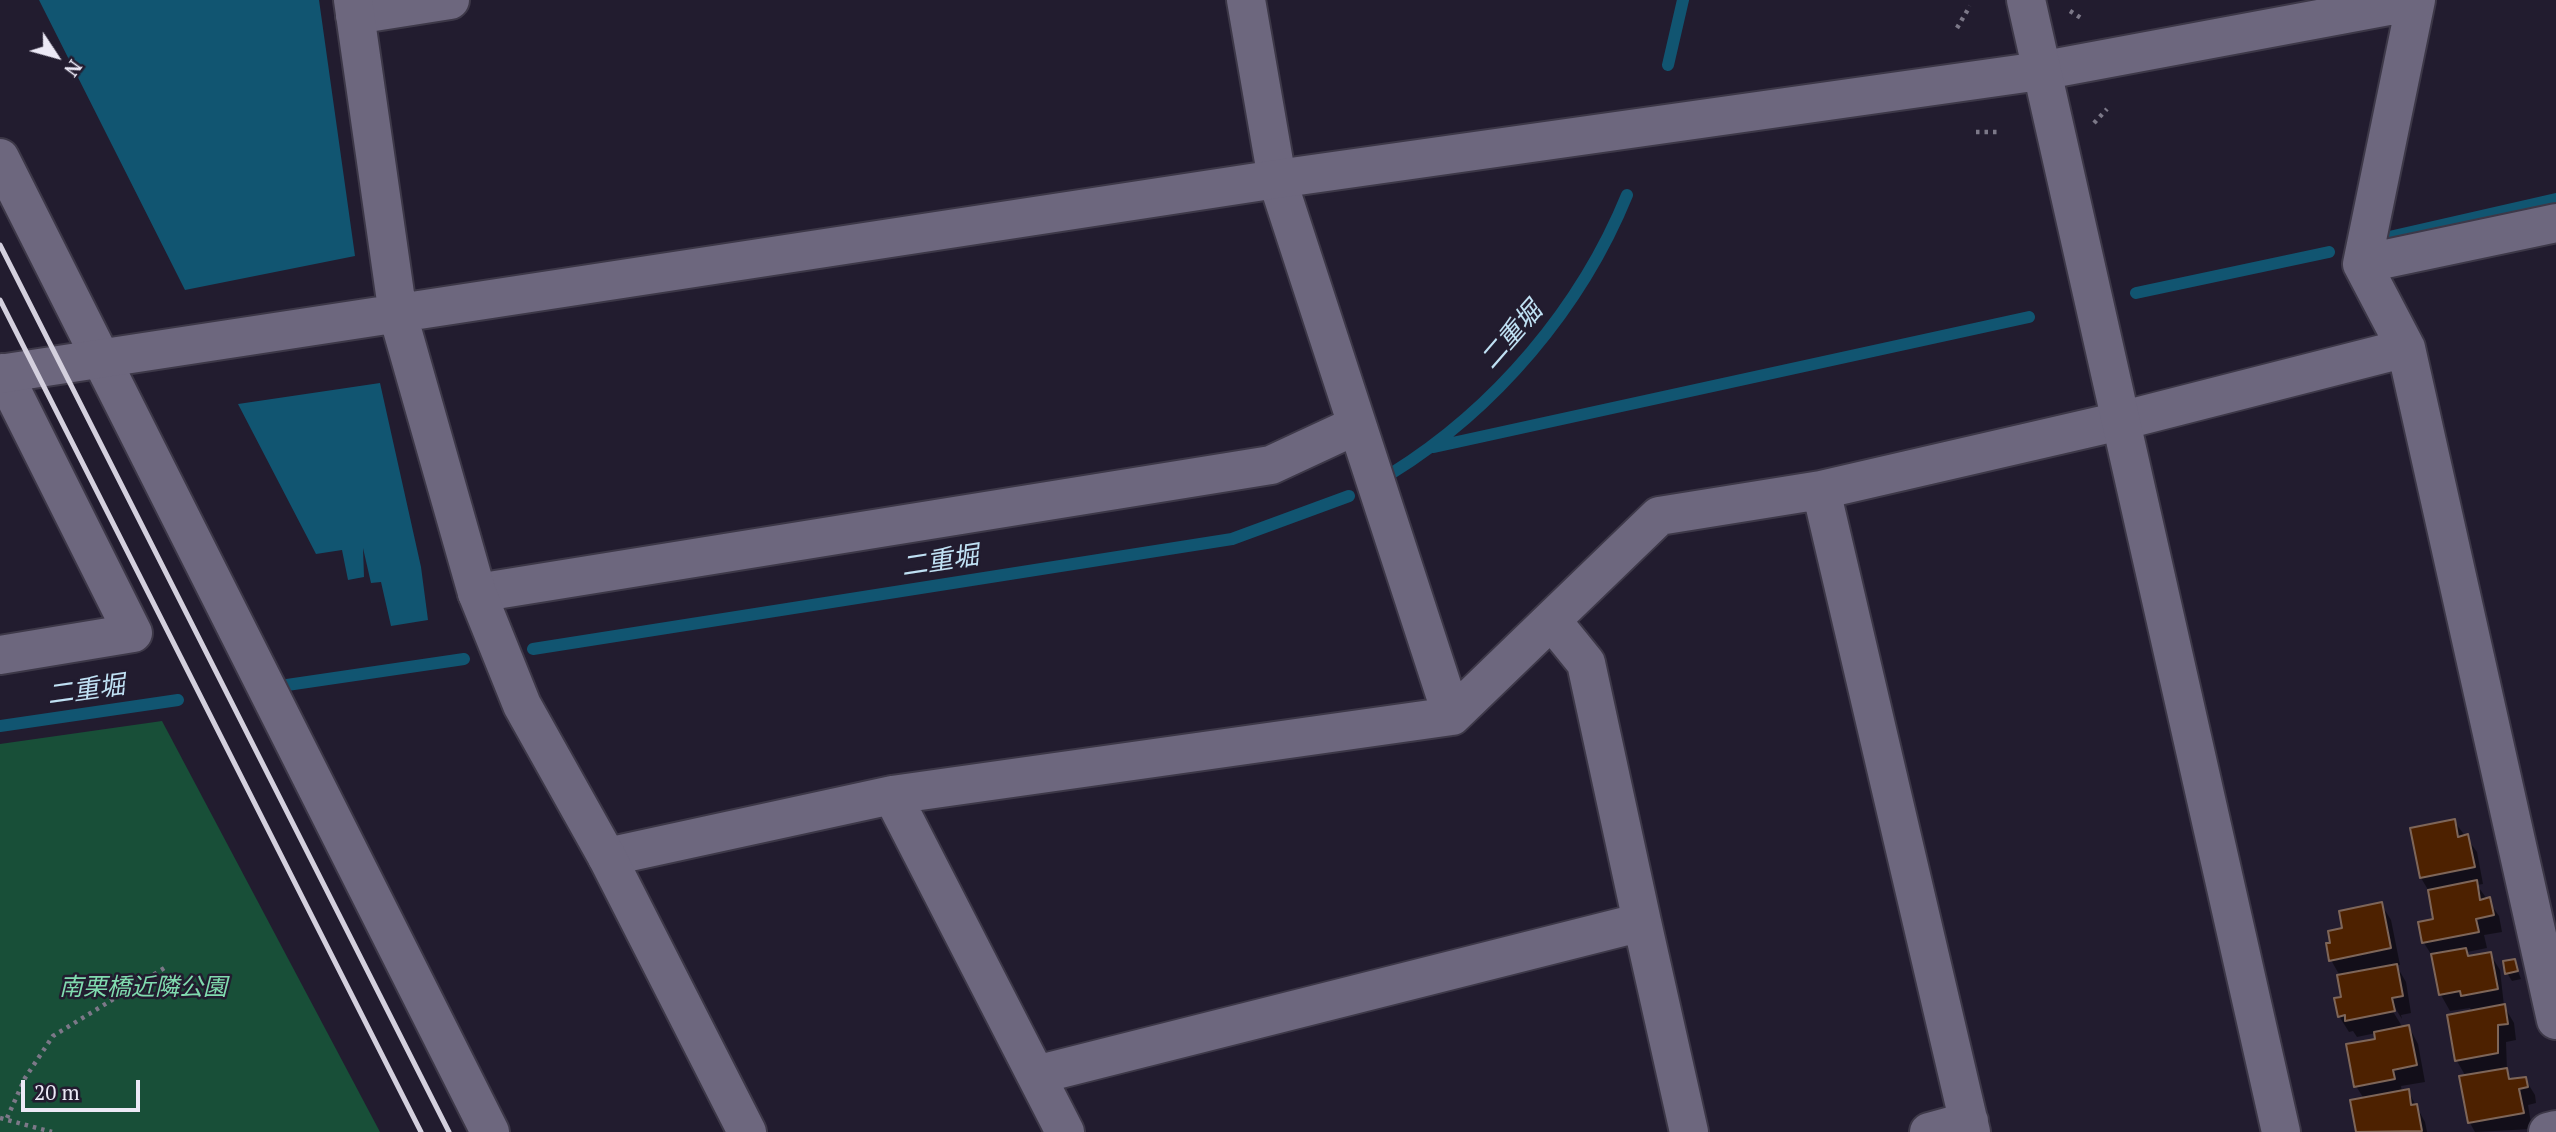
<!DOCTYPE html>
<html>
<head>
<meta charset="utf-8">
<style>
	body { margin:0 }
	#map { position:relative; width:2556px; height:1132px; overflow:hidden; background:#221c2f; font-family:"PT Serif",serif }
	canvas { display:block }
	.north { position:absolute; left:21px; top:21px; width:70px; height:70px; -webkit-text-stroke:5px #221c2f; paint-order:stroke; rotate:126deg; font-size:19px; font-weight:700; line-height:28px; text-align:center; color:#ece9f6 }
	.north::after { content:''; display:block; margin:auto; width:24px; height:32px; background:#ece9f6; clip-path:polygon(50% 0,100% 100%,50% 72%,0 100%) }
	.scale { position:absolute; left:21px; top:1080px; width:119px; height:32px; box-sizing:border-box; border:4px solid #ece9f6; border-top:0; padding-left:9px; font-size:21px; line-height:24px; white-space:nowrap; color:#ece9f6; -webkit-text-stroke:5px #221c2f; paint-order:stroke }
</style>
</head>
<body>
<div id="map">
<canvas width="2556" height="1132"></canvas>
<div class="north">N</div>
<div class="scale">20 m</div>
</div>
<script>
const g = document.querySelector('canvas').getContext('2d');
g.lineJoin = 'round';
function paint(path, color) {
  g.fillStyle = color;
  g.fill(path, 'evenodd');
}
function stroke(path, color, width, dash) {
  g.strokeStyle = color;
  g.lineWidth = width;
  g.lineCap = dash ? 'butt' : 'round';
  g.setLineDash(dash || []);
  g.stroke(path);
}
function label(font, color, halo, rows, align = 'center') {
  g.font = font + ' "PT Serif","Noto Sans JP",serif';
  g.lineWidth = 5;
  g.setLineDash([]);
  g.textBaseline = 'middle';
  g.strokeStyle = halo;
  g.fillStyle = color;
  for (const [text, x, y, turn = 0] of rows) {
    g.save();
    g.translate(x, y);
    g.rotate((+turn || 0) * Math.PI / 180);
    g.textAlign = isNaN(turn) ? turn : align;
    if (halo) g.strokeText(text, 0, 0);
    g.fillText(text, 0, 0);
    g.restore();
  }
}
const green = new Path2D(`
	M 162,721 L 380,1132 L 0,1132 L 0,744 Z`);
const water = new Path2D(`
	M 39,0 L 319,0 L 355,256 L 185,290 Z
	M 380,383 L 421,567 L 428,620 L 391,626 L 381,582 L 371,583 L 363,548 L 364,577 L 348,580 L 342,550 L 316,554 L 238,404 Z`);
const shadow = new Path2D(`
	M 2454,821 L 2477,852 L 2483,884 L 2477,885 L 2499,916 L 2502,932 L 2484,935 L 2487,948 L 2467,952 L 2470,958 L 2490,954 L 2500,970 L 2504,1006 L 2514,1023 L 2516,1040 L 2506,1042 L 2507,1071 L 2512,1080 L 2525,1079 L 2535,1095 L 2536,1103 L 2528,1105 L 2532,1129 L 2475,1132 L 2470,1123 L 2466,1077 L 2457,1061 L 2449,1017 L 2472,1012 L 2470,1008 L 2450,1011 L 2441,995 L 2434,959 L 2424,943 L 2435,920 L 2430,893 L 2421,878 L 2412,829 Z
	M 2381,904 L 2391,920 L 2400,965 L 2396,965 L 2406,982 L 2411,1013 L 2401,1015 L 2402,1019 L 2392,1003 L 2389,1005 L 2403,1028 L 2409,1027 L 2418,1044 L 2425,1082 L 2401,1086 L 2402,1092 L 2408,1091 L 2425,1122 L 2427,1132 L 2358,1132 L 2352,1101 L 2364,1099 L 2356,1086 L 2377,1040 L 2376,1033 L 2357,1037 L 2353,1031 L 2349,1032 L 2339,1016 L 2343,999 L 2340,976 L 2331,960 L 2344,929 Z
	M 2514,961 L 2521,979 L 2512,981 L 2507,973 Z`);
const stream = new Path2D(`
	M 1668,65 L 1683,0
	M 2376,240 L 2556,199
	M 2136,293 L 2329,252
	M 1434,447 L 2029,317
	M 1392,473 C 1495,409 1581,308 1627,195
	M 533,649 L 1232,539 L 1349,496
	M 287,685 L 464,659
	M 0,726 L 178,700`);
const building = new Path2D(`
	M 2455,819 L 2458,837 L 2468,834 L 2475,867 L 2420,878 L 2410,828 Z
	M 2477,880 L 2480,900 L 2490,897 L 2494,915 L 2476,919 L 2479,932 L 2422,943 L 2418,922 L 2433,919 L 2428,890 Z
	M 2382,902 L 2391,948 L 2329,961 L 2326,943 L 2330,943 L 2328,931 L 2342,928 L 2339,911 Z
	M 2466,948 L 2468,956 L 2491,952 L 2498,989 L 2461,996 L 2460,991 L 2439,995 L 2431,954 Z
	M 2515,959 L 2518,971 L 2505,974 L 2503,961 Z
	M 2397,964 L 2403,996 L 2392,998 L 2395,1011 L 2345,1021 L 2345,1015 L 2338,1017 L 2334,998 L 2341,997 L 2337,975 Z
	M 2505,1004 L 2508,1024 L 2498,1025 L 2498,1053 L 2455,1061 L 2447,1015 Z
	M 2409,1025 L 2417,1065 L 2393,1070 L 2395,1079 L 2354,1087 L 2346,1044 L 2375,1039 L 2374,1032 Z
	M 2507,1068 L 2509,1079 L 2526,1077 L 2528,1087 L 2519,1089 L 2524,1113 L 2468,1123 L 2459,1076 Z
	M 2409,1089 L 2411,1105 L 2417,1104 L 2422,1131 L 2356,1132 L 2350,1100 Z`);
const path = new Path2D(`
	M 2070,11 L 2081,18
	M 1957,28 L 1970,6
	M 2094,123 L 2107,109
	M 1976,132 L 1999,132
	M 0,1118 L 52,1132
	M 7,1118 L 25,1078 L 53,1036 L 166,967`);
const minor = new Path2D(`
	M 1246,0 L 1277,179 L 1452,716
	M 2416,0 L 2362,264 L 2406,348 L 2556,1020
	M 355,15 L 450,0
	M 2040,71 L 2415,1
	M 0,158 L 490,1132
	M 2362,264 L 2556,223
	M 1821,490 L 1971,1132
	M 477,593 L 1271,465 L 1357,425
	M 0,655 L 133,633 L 3,373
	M 892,795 L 1065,1132
	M 607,857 L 892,795 L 1452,716 L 1659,516 L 1821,490 L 2120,421 L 2406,348
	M 1642,922 L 1689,1132
	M 1036,1075 L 1642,922 L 1586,663 L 1552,621
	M 1929,1132 L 1969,1121
	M 2548,1132 L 2556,1130`);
const tertiary = new Path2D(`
	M 353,0 L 398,315 L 477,593 L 522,705 L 607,857 L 747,1132
	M 2026,0 L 2281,1132
	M 0,374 L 1277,179 L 2040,71`);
const rail = new Path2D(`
	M 0,245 L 449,1132
	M 0,300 L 421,1132`);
const parkNames = [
	["南栗橋近隣公園",143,988]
];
const waterNames = [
	["二重堀",1512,336,-49],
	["二重堀",940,562,-9],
	["二重堀",86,691,-8]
];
paint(green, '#184f38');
paint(water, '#115571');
paint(shadow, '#0007');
stroke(stream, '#115571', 12);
paint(building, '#4d2100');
stroke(building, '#7e6659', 2);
stroke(minor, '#3d3848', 42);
stroke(tertiary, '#3d3848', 42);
stroke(path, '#7c7888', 4.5, [3.5, 5]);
stroke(minor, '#6d677e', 38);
stroke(tertiary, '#6d677e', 38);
stroke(rail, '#d4d0de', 5);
label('italic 24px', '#80dbaf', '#221c2f', parkNames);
label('italic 26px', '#c0e1f4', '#221c2f', waterNames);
</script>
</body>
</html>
